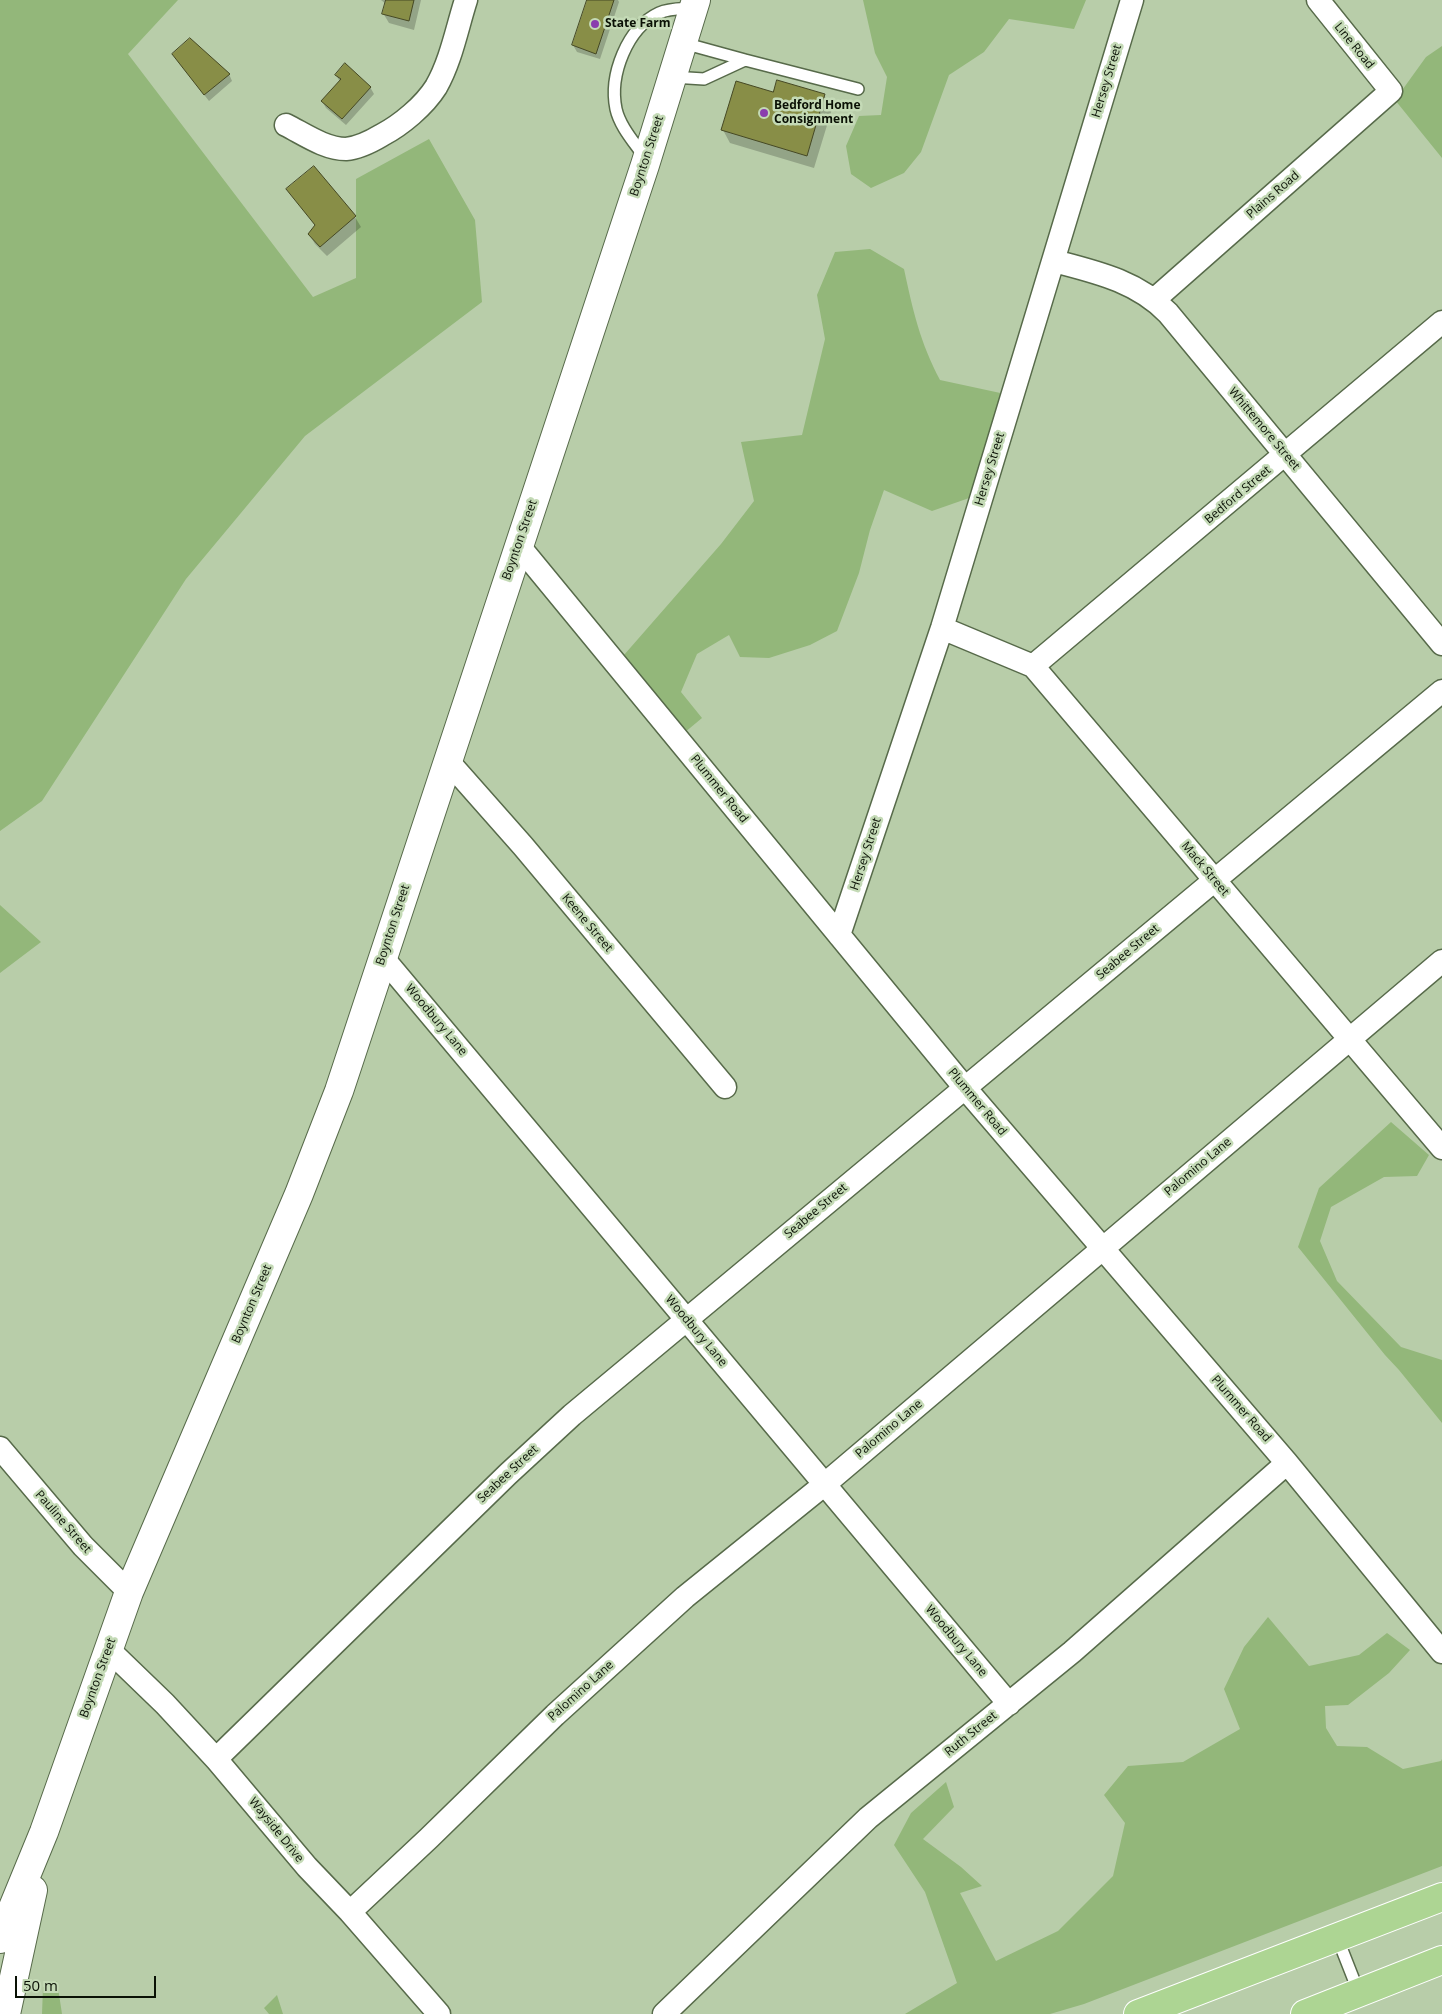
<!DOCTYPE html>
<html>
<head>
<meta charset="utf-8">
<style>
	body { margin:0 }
	#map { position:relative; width:1442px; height:2014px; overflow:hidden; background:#b8cda9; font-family:"Open Sans",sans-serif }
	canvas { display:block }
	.scale { position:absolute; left:15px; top:1976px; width:141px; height:22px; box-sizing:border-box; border:2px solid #0a1105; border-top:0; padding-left:6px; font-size:15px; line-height:18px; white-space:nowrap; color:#0a1105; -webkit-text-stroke:4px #c4dab6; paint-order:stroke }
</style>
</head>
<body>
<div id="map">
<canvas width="1442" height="2014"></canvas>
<div class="scale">50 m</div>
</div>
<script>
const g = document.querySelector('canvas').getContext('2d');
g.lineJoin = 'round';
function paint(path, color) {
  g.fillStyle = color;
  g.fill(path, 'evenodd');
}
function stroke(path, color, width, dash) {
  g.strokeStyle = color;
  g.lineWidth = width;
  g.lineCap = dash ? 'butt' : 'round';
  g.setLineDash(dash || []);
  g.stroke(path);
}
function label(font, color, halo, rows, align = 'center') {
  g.font = font + ' "Open Sans",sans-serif';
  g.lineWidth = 5;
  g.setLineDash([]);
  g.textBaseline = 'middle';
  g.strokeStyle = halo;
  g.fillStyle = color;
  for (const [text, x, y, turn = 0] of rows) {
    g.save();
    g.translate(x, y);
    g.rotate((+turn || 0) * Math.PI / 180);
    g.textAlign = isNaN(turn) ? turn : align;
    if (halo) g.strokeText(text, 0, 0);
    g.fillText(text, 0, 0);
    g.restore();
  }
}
const green = new Path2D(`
	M 0,0 L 178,0 L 128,54 L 313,297 L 356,278 L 356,179 L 429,139 L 475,220 L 482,302 L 305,436 L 186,579 L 42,801 L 0,831 Z
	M 863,0 L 1086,0 L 1074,29 L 1009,19 L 984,52 L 949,75 L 921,152 L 904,173 L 871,188 L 851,174 L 846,146 L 859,116 L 881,115 L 887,77 L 875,53 Z
	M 1442,46 L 1442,158 L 1395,100 L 1426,57 Z
	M 870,249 L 904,269 C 913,311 920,342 940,380 L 1005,394 L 972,497 L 932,511 L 884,490 L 870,530 L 859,573 L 837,631 L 810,645 L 769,658 L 740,657 L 729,635 L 697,654 L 681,692 L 702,718 L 684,733 L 624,655 L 721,544 L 754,501 L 741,442 L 802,435 L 825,339 L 817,295 L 835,252 Z
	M 0,905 L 41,942 L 0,973 Z
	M 1391,1122 L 1429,1155 L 1417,1176 L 1384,1177 L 1331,1207 L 1320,1241 L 1337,1281 L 1401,1347 L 1442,1360 L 1442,1423 L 1399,1370 L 1385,1355 L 1298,1247 L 1319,1188 Z
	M 1268,1617 L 1309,1666 L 1359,1655 L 1387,1633 L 1410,1650 L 1389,1673 L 1348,1705 L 1325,1706 L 1326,1728 L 1337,1746 L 1367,1747 L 1403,1769 L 1441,1761 L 1442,1759 L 1442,1866 L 1084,2004 L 1050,2014 L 905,2014 L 957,1983 L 925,1892 L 894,1845 L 911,1813 L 946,1782 L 954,1807 L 923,1839 L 961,1867 L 982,1886 L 960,1893 L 996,1961 L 1058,1931 L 1113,1876 L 1125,1823 L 1104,1795 L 1128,1766 L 1183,1762 L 1240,1729 L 1224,1689 L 1244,1647 Z
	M 57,1981 L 62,2014 L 42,2014 L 43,1987 Z
	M 277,1995 L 283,2014 L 269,2014 L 264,2008 Z`);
const shadow = new Path2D(`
	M 381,0 L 421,0 L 414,30 L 389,23 L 383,13 L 386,4 Z
	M 589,0 L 618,0 L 619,2 L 600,59 L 577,52 L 573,45 Z
	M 177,60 L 229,74 L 232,81 L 209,101 Z
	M 336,75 L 370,87 L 374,94 L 346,125 L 326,108 L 322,101 L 340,82 Z
	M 774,94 L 824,95 L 832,109 L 814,168 L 730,143 L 723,130 Z
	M 314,168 L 355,217 L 361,227 L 327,256 L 315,244 L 309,234 L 316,226 L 287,189 Z`);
const building = new Path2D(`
	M 386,0 L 414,0 L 409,21 L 382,14 Z
	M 587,0 L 614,0 L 596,54 L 572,45 Z
	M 190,38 L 230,74 L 204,95 L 172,54 Z
	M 345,63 L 371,87 L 342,119 L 321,101 L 341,79 L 335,75 Z
	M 777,80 L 825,94 L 807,156 L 721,130 L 736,81 L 773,92 Z
	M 314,166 L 356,216 L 320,247 L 308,234 L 315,225 L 286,189 Z`);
const lane = new Path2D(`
	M 683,43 L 745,60
	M 672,77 L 704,79 L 745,60 L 858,89
	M 645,158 C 635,143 620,127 616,109 C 609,75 627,28 659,13 C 670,8 682,9 693,8
	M 1337,1937 L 1359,1993`);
const street = new Path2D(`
	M 286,125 C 304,134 325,149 346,149 C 358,148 372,141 382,135 C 401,125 424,106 436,87 C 451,61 457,28 466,0
	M 1054,261 C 1096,272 1137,281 1168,313 L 1442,644
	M 1155,299 L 1391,91 L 1318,0
	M 519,546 L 965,1088 L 1287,1463 L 1442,1652
	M 942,628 L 1033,666 L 1442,1148
	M 1033,666 L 1442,322
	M 447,760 L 523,846 L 725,1087
	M 839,935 L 942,628 L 1132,0
	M 383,958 L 1009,1704
	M 0,1448 L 83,1546 L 129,1592
	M 108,1649 L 165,1704 L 216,1759 L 307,1867 L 350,1912 L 439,2014
	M 216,1759 L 508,1474 L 572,1415 L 1442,691
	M 350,1912 L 429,1838 L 555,1715 L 685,1597 L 825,1484 L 1442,961
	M 664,2014 L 868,1818 L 1072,1652 L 1287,1463`);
const secondary = new Path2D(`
	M 0,1939 L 44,1832 L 129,1592 L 299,1194 L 339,1091 L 645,165 L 696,0
	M 6,2014 L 33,1890`);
const highway = new Path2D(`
	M 1138,2014 L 1442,1897
	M 1305,2014 L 1442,1960`);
const markers = [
	[595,24,5,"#8a3dae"],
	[764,113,5,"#8a3dae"]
];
const poiNames = [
	["State Farm",605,24],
	["Bedford Home",774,106],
	["Consignment",774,120]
];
const streetNames = [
	["Line Road",1354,46,51],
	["Hersey Street",1107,81,-73],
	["Boynton Street",647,156,-72],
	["Plains Road",1273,195,-41],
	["Whittemore Street",1264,429,50],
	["Hersey Street",990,469,-73],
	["Bedford Street",1238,495,-40],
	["Boynton Street",520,540,-71],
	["Plummer Road",719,789,51],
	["Hersey Street",866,854,-72],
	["Mack Street",1205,869,50],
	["Keene Street",587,923,50],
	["Boynton Street",393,925,-72],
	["Seabee Street",1128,952,-40],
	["Woodbury Lane",436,1020,50],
	["Plummer Road",977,1102,50],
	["Palomino Lane",1198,1167,-40],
	["Seabee Street",816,1211,-40],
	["Boynton Street",252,1304,-67],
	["Woodbury Lane",696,1331,50],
	["Plummer Road",1241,1409,49],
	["Palomino Lane",889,1429,-40],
	["Seabee Street",508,1474,-43],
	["Pauline Street",63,1522,49],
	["Woodbury Lane",956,1641,50],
	["Boynton Street",98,1678,-70],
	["Palomino Lane",581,1691,-42],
	["Ruth Street",971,1734,-39],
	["Wayside Drive",276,1830,51]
];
paint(green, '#93b77a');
paint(shadow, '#0003');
paint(building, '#888e47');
stroke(building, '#454824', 1);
stroke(lane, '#576a4a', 14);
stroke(street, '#576a4a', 25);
stroke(secondary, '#576a4a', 30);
stroke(highway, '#fff', 30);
stroke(lane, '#fff', 11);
stroke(street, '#fff', 22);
stroke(secondary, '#fff', 28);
stroke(highway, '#add593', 28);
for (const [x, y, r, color] of markers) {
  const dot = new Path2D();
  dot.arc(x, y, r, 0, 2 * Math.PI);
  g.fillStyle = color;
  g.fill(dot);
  stroke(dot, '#c4dab6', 2);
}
label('bold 12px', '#0a1105', '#c4dab6', poiNames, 'left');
label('12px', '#0a1105', '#c4dab6', streetNames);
</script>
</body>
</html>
